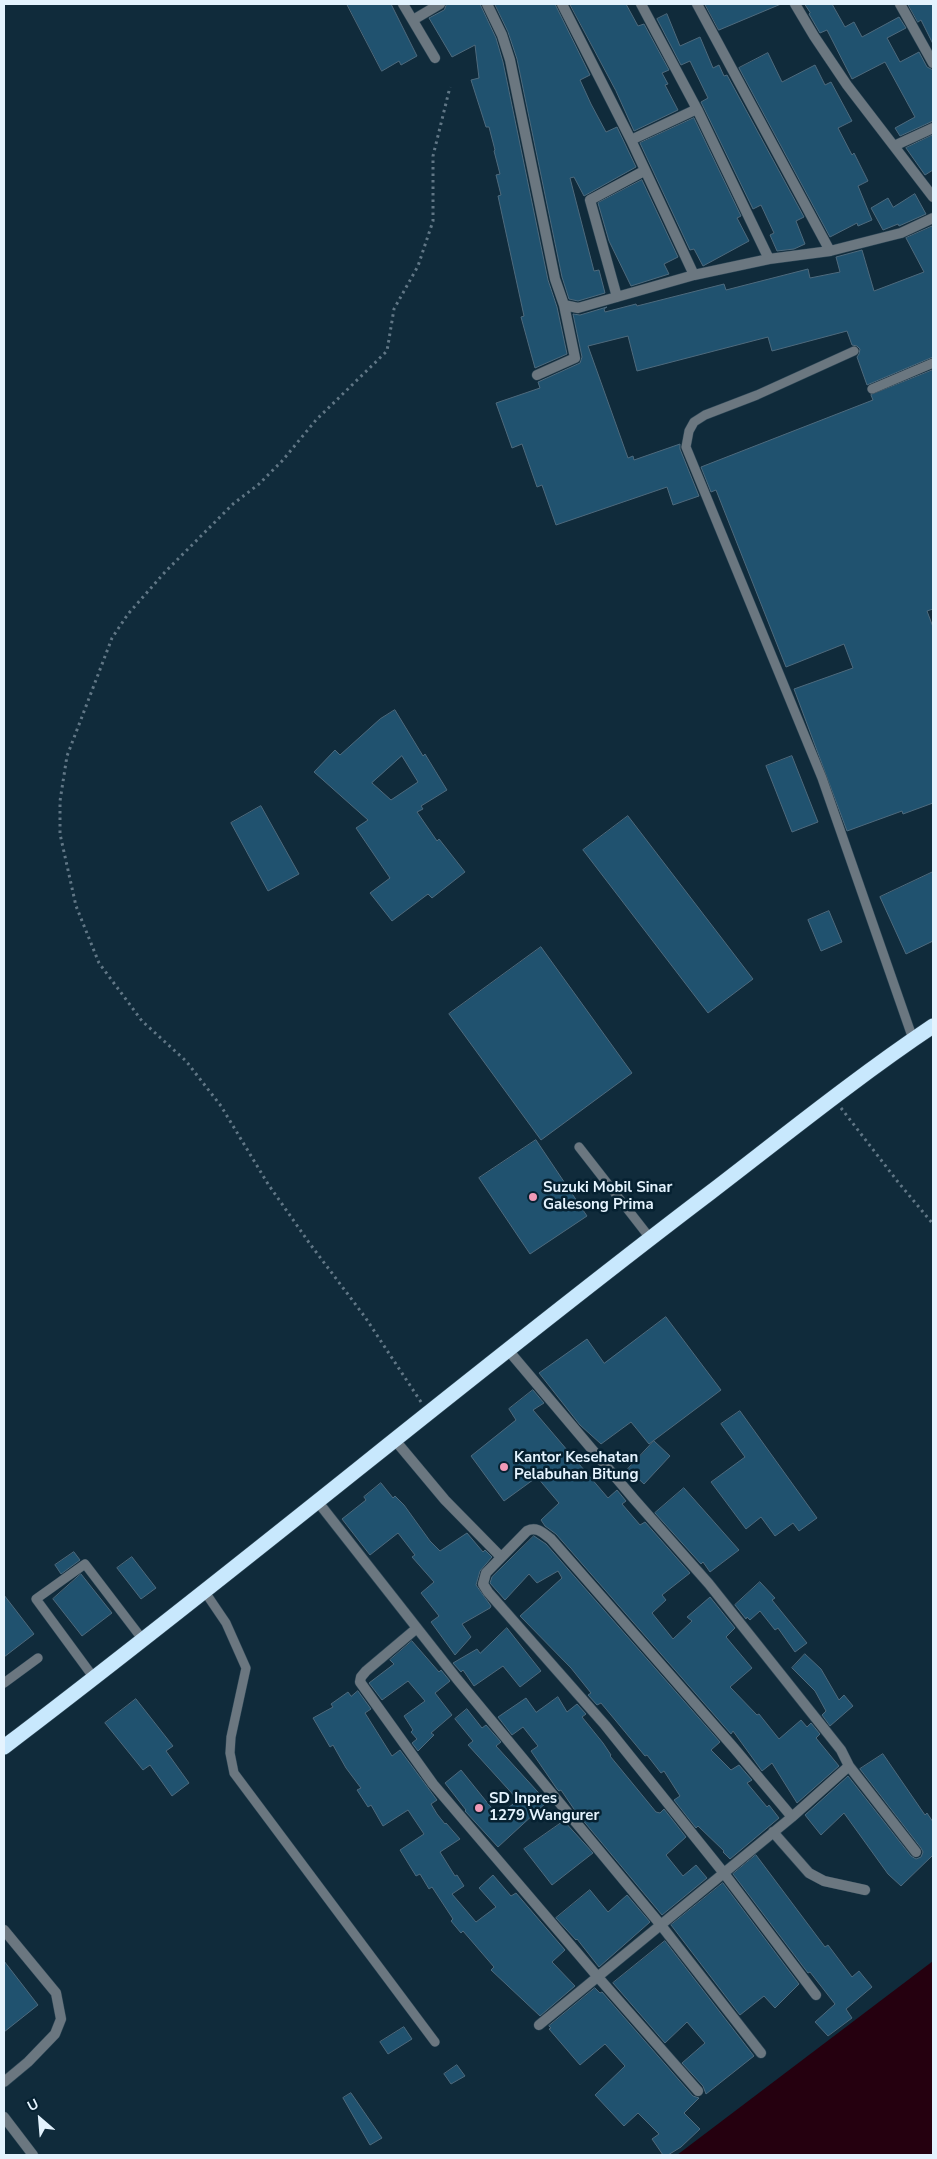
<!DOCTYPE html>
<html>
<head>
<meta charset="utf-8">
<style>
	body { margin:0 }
	#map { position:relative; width:937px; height:2159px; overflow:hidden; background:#102b3b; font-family:"Nunito Sans",sans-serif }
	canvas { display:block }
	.frame { position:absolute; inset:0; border:5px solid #e4f3fe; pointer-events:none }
	.north { position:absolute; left:15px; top:2094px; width:50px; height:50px; -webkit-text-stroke:4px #062131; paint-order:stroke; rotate:333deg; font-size:14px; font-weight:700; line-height:20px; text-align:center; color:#e4f3fe }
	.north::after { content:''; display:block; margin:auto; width:18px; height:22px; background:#e4f3fe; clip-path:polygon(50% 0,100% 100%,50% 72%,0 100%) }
</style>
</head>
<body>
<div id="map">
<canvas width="937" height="2159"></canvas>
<div class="frame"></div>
<div class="north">U</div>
</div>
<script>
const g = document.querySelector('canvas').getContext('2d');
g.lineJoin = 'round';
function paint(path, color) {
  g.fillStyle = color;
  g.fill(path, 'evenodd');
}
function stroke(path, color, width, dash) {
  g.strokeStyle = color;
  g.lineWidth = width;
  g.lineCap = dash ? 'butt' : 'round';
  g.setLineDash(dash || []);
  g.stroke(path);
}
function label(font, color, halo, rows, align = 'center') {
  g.font = font + ' "Nunito Sans",sans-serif';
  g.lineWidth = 5;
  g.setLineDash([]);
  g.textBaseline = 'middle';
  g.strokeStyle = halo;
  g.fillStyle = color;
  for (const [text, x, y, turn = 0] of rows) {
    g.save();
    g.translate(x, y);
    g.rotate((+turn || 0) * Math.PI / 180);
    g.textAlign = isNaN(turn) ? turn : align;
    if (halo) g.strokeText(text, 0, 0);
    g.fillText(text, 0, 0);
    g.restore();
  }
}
const water = new Path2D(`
	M 933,1961 L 933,2155 L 677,2155 Z`);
const building = new Path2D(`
	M 347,4 L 391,4 L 417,56 L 401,65 L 399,61 L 382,71 Z
	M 447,4 L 480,4 L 496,38 L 503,62 L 548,280 L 557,307 L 567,354 L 535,368 L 521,317 L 524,316 L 498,196 L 501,195 L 496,175 L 500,174 L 494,151 L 495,150 L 489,127 L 486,127 L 471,80 L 479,78 L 475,45 L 452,57 L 429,18 L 444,10 Z
	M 495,4 L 555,4 L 590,75 L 580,80 L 591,104 L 606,132 L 617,127 L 636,167 L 584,196 L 574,177 L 570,178 L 594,271 L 599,270 L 605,293 L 578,301 L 569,299 L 562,277 L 517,59 L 508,32 Z
	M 570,4 L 626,4 L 638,26 L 644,24 L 669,70 L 662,73 L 668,84 L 665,85 L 678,110 L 634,131 L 616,91 Z
	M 705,4 L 781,4 L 719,30 Z
	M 805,4 L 832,4 L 845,27 L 854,22 L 862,37 L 899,17 L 906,28 L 887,38 L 900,62 L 919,52 L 927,67 L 933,70 L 933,121 L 900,136 L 895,128 L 915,117 L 885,62 L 852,79 L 827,30 L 820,33 L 809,14 L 810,13 Z
	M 908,4 L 933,4 L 933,44 L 921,20 L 918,22 Z
	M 667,14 L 680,46 L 700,37 L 713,68 L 719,65 L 724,76 L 727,75 L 804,217 L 796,221 L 805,244 L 794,249 L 777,251 L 770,235 L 774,233 L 761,205 L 753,209 L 701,102 L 708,98 L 690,61 L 681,65 L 657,19 Z
	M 768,53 L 782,82 L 815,65 L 825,85 L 831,82 L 852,121 L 838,128 L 852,155 L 854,153 L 868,181 L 858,186 L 872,220 L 858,226 L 857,223 L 830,237 L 739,68 Z
	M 694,118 L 741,216 L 737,218 L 749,241 L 703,266 L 694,249 L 690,250 L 640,143 Z
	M 933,135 L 933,170 L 925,175 L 906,148 Z
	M 642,180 L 678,257 L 664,264 L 669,274 L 631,286 L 609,241 L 598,203 Z
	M 915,194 L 926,214 L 899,226 L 898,224 L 883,230 L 871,208 L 888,198 L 893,207 Z
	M 933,226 L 933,357 L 867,385 L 857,357 L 859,354 L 860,349 L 857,346 L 852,345 L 847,331 L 772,351 L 768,337 L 637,371 L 628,336 L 588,346 L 628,458 L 633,456 L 634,460 L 680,444 L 680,449 L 699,496 L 673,505 L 667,487 L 556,525 L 542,485 L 537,487 L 522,444 L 512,448 L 496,403 L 540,388 L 538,382 L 580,363 L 582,357 L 573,314 L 580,315 L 607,307 L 604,309 L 605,312 L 636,304 L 637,306 L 724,284 L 726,290 L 808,269 L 810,278 L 840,272 L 836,257 L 862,250 L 874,291 L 924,272 L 906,238 Z
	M 933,370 L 933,609 L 927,611 L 933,627 L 933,803 L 903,814 L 902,811 L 847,831 L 794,689 L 853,668 L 844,644 L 786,667 L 716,490 L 711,492 L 701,467 L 873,400 L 871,395 Z
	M 395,710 L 423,756 L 425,754 L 447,790 L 421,806 L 423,809 L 417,812 L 437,841 L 439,839 L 465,872 L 432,898 L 428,894 L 392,921 L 370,893 L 390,878 L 356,828 L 368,820 L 314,772 L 335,750 L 340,755 L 380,719 ZM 402,756 L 418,782 L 391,800 L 372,783 Z
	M 792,756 L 818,822 L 792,832 L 766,766 Z
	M 261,806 L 299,874 L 268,891 L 231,823 Z
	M 628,816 L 753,979 L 708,1013 L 583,850 Z
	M 933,872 L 933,941 L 906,954 L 880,897 Z
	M 829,911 L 842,942 L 821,951 L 808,920 Z
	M 541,947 L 632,1073 L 541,1140 L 449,1014 Z
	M 536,1140 L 587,1216 L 530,1254 L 479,1178 Z
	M 666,1317 L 721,1390 L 649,1444 L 631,1422 L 601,1444 L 580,1425 L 539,1373 L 587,1339 L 604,1363 Z
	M 533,1390 L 544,1403 L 533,1410 L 608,1498 L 617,1490 L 626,1501 L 622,1504 L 640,1525 L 645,1522 L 690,1573 L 662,1595 L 666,1600 L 652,1613 L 673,1639 L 692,1621 L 687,1617 L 710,1597 L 735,1628 L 726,1637 L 752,1668 L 730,1687 L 757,1715 L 759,1714 L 779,1739 L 801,1720 L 807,1727 L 811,1723 L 820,1734 L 816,1738 L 839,1766 L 797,1803 L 772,1763 L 762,1771 L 733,1731 L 731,1734 L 556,1534 L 545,1526 L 541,1520 L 559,1503 L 537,1477 L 504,1501 L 471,1456 L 516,1420 L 509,1409 Z
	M 740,1411 L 817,1518 L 799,1531 L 793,1523 L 775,1536 L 761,1517 L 746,1529 L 711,1482 L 745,1457 L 721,1424 Z
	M 654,1441 L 670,1456 L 644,1484 L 628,1469 Z
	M 381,1483 L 393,1498 L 395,1496 L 404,1505 L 430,1541 L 440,1551 L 467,1533 L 483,1552 L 485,1550 L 492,1557 L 480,1571 L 476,1585 L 491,1606 L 490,1608 L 462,1624 L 471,1637 L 455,1655 L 431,1622 L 439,1616 L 421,1593 L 434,1582 L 412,1557 L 415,1555 L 398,1533 L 370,1555 L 342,1519 L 366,1500 L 364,1497 Z
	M 684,1488 L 739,1550 L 710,1572 L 703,1562 L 701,1564 L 655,1513 Z
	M 534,1536 L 546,1544 L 720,1742 L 711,1750 L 731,1770 L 739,1765 L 752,1780 L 747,1783 L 767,1807 L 769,1805 L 779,1818 L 730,1859 L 723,1852 L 724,1851 L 698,1826 L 696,1828 L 674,1800 L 680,1796 L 664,1771 L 661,1773 L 647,1755 L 645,1756 L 601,1703 L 597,1705 L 588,1695 L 591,1693 L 571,1668 L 520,1616 L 562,1578 L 558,1571 L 537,1583 L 529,1574 L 505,1600 L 490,1583 L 492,1577 Z
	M 74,1552 L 80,1560 L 61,1574 L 55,1565 Z
	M 132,1557 L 156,1588 L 141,1599 L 117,1568 Z
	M 81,1574 L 112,1613 L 82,1636 L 53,1599 Z
	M 760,1582 L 775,1598 L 772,1600 L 807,1643 L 795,1652 L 778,1628 L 775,1630 L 760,1611 L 750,1620 L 747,1617 L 746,1619 L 735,1605 Z
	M 4,1595 L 34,1634 L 4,1657 Z
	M 507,1628 L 541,1671 L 520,1687 L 503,1666 L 474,1686 L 463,1670 L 461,1672 L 453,1663 L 477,1649 L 480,1653 Z
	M 412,1641 L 439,1672 L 441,1670 L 450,1681 L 435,1693 L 452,1715 L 431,1733 L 434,1735 L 418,1751 L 412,1743 L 417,1739 L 411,1732 L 413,1730 L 404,1716 L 425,1701 L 408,1681 L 382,1700 L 369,1683 L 394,1664 L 390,1660 Z
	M 805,1654 L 821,1669 L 839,1700 L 844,1695 L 853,1706 L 830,1726 L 822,1715 L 826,1711 L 815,1691 L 792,1668 Z
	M 358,1691 L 371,1709 L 365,1713 L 392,1756 L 400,1750 L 437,1800 L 431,1804 L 437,1814 L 445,1824 L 446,1823 L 460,1839 L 440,1852 L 455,1876 L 457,1875 L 464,1886 L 452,1894 L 476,1922 L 496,1907 L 479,1888 L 493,1875 L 511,1896 L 516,1893 L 565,1950 L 552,1962 L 575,1986 L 540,2016 L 491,1970 L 494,1967 L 463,1931 L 461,1933 L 451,1921 L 453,1919 L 432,1887 L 429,1889 L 420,1874 L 416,1876 L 400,1850 L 424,1834 L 408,1810 L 383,1826 L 371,1805 L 368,1807 L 357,1790 L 361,1788 L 346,1768 L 333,1745 L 330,1747 L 313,1718 L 333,1707 L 331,1704 L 348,1692 L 351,1696 Z
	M 558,1697 L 567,1712 L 577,1704 L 586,1714 L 582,1717 L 603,1743 L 611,1755 L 610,1756 L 656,1812 L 660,1813 L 664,1809 L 686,1837 L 666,1855 L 683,1876 L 696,1865 L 707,1878 L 662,1915 L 576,1812 L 561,1790 L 559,1791 L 557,1789 L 531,1751 L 538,1746 L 523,1727 L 512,1735 L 498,1717 L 526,1698 L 536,1712 Z
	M 136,1699 L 173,1746 L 166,1751 L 189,1783 L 172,1796 L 150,1765 L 143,1770 L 105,1723 Z
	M 467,1709 L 482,1728 L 486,1725 L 501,1742 L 496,1746 L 547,1802 L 498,1847 L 465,1811 L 466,1810 L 445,1783 L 461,1770 L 498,1816 L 518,1800 L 468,1745 L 473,1741 L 455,1719 Z
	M 883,1754 L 925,1815 L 927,1813 L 933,1822 L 933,1855 L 901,1886 L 888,1874 L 844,1813 L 821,1835 L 805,1815 L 848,1776 L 911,1856 L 916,1859 L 921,1857 L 923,1852 L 921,1848 L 860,1769 Z
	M 564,1821 L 593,1853 L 552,1885 L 524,1849 Z
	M 756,1855 L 825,1947 L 828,1945 L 852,1977 L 859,1971 L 872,1987 L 846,2009 L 852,2018 L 828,2036 L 815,2022 L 835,2004 L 810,1972 L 808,1973 L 733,1874 Z
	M 723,1883 L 799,1984 L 775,2008 L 764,1996 L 740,2015 L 671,1925 Z
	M 590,1890 L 608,1912 L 627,1895 L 650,1922 L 599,1967 L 577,1939 L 576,1940 L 556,1918 Z
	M 665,1941 L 754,2056 L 706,2094 L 703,2086 L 682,2063 L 705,2043 L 687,2022 L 665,2043 L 613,1983 Z
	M 4,1961 L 38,2005 L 4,2032 Z
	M 595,1988 L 600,1993 L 602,1992 L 693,2096 L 699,2098 L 684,2113 L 700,2129 L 681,2147 L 668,2155 L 663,2155 L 652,2139 L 659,2134 L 638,2113 L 624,2126 L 595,2095 L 625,2066 L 605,2044 L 580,2065 L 549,2029 L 551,2028 L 549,2026 Z
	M 404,2027 L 412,2039 L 388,2054 L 380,2042 Z
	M 457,2065 L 465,2076 L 451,2084 L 444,2074 Z
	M 351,2093 L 382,2138 L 370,2145 L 343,2098 Z`);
const path = new Path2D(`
	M 841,1108 L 898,1182 L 933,1224
	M 421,1402 L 365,1317 L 310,1244 L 268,1184 L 221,1106 L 186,1061 L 142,1021 L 99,963 L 76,906 L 60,834 L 60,801 L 67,756 L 112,638 L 128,614 L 165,572 L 233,504 L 259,484 L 282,461 L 316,420 L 387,351 L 394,309 L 418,266 L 433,221 L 433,156 L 450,87`);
const lane = new Path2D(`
	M 854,351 L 757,395 L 705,415 L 694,422 L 689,431 L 686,447 L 822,778 L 913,1039
	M 872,389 L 933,363
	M 579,1147 L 650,1238
	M 205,1592 L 226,1623 L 246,1668 L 231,1737 L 230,1753 L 234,1773 L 435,2042
	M 94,1678 L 36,1599 L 85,1564 L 143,1640
	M 4,1683 L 38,1658`);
const street = new Path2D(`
	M 403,4 L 435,58
	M 487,4 L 502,35 L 510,60 L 555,279 L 564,305 L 578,308 L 694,275 L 769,259 L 830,251 L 885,237 L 901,233 L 933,218
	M 562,4 L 631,140 L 694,275
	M 641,4 L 697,109 L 769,259
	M 697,4 L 830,251
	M 795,4 L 814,36 L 847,85 L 933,197
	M 900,4 L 933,63
	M 413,20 L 440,4
	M 631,140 L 697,109
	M 894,146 L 933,128
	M 617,297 L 590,200 L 644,171
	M 537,375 L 575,358 L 564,305
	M 508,1350 L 634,1499 L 709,1584 L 841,1750 L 849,1766 L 916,1852
	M 394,1439 L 445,1500 L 501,1557
	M 318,1502 L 457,1679 L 660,1924 L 761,2053
	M 417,1628 L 366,1671 L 361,1677 L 360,1682 L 433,1784 L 597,1976 L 698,2091
	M 792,1817 L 734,1748 L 551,1539 C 543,1533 537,1526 527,1531 L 486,1573 L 483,1584 L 488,1592 L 605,1725 L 723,1872 L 816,1995
	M 773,1832 L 809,1873 L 824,1881 L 865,1890
	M 4,1930 L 56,1993 L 61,2019 L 55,2034 L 28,2062 L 4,2082
	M 539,2025 L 792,1817 L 849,1766
	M 4,2117 L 33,2155`);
const highway = new Path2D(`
	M 4,1747 C 243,1566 472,1373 711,1192 C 784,1136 857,1077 933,1026`);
const markers = [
	[533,1197,5,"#f09ab7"],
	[504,1467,5,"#f09ab7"],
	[479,1808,5,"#f09ab7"]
];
const poiNames = [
	["Suzuki Mobil Sinar",543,1188],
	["Galesong Prima",543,1205],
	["Kantor Kesehatan",514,1458],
	["Pelabuhan Bitung",514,1475],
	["SD Inpres",489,1799],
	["1279 Wangurer",489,1816]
];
paint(water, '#25000f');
paint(building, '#20526f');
stroke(building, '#4e6a7d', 1);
stroke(lane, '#2e4756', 10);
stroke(street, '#2e4756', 11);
stroke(highway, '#2e4756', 16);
stroke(path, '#617786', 3, [2.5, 4]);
stroke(lane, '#6b7780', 9);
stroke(street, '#6b7780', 10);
stroke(highway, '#c8e8fd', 15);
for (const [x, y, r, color] of markers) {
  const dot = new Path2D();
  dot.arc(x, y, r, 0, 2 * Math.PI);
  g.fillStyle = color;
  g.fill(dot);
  stroke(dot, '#062131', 2);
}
label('bold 15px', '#e4f3fe', '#062131', poiNames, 'left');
</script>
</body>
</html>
